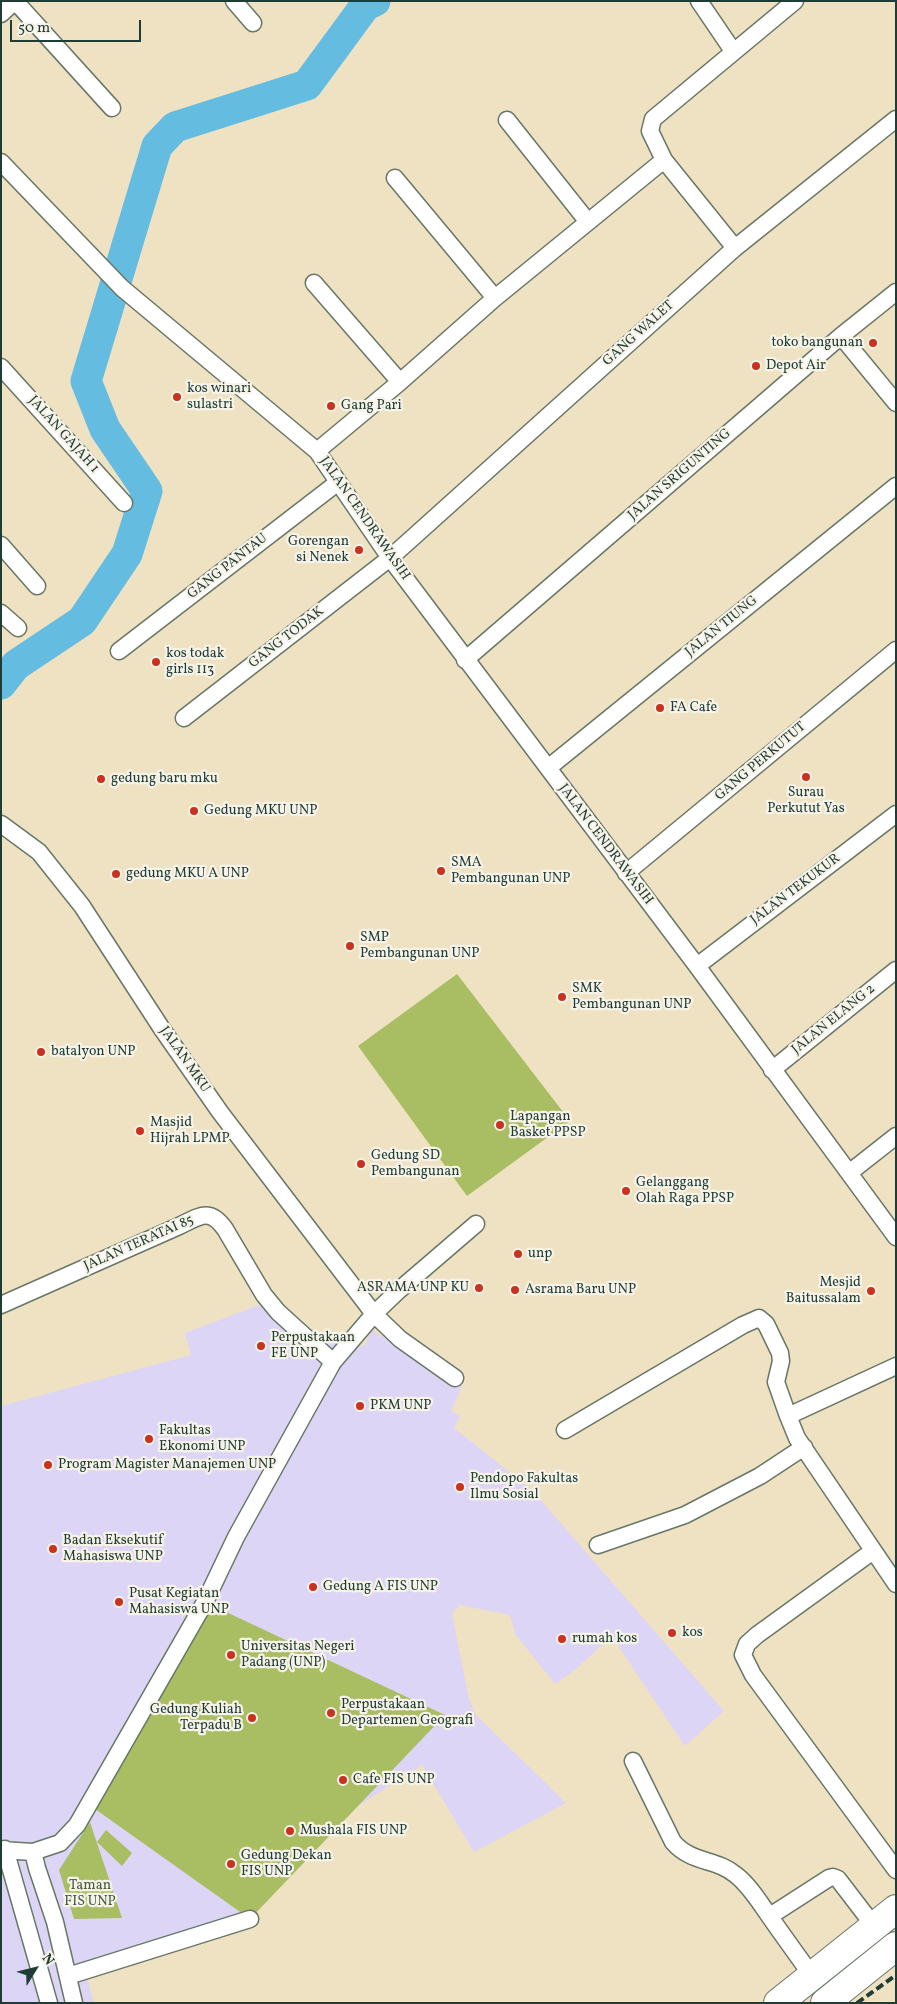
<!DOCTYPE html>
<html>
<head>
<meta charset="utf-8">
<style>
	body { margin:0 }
	#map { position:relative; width:897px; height:2004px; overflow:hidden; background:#eee2c3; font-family:Vollkorn,serif }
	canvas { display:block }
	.frame { position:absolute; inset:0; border:2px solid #1f3d34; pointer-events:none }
	.north { position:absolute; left:10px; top:1944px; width:50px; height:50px; -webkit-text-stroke:4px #f7f3e8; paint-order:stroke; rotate:54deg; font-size:14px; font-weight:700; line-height:20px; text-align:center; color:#1f3d34 }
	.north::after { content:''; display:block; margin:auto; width:18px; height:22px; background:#1f3d34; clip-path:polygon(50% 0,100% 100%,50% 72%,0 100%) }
	.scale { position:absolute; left:10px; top:20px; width:131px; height:22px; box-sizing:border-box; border:2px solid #1f3d34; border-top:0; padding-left:6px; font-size:15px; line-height:18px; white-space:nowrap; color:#1f3d34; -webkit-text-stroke:4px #f7f3e8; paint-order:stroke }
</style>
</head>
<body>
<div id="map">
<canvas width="897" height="2004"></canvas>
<div class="frame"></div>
<div class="north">N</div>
<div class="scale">50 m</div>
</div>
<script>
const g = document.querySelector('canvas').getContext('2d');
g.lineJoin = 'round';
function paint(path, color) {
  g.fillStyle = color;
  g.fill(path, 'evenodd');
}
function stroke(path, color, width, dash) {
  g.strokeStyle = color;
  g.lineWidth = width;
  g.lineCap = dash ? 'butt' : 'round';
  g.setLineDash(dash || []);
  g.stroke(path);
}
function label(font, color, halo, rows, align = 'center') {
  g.font = font + ' Vollkorn,serif';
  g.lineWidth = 4.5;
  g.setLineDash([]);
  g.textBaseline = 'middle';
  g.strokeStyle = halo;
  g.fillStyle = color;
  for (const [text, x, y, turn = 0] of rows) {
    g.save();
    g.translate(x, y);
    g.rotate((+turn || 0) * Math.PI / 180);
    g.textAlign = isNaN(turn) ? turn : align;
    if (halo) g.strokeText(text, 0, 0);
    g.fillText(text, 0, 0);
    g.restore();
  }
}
const built = new Path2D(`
	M 259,1305 L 320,1357 L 328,1339 L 364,1346 L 372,1330 L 462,1387 L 451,1411 L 460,1416 L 454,1428 L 532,1490 L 724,1711 L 685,1746 L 615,1641 L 609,1639 L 575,1670 L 555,1684 L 515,1634 L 510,1615 L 460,1605 L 452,1614 L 469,1699 L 475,1714 L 566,1803 L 474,1852 L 422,1765 L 305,1840 L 281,1853 L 238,1917 L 83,1962 L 94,2003 L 1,2003 L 1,1406 L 191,1355 L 185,1333 Z`);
const green = new Path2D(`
	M 457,974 L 570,1121 L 467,1196 L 358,1046 Z
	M 205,1602 L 445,1715 L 250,1919 L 88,1804 Z
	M 90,1822 L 122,1918 L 74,1919 L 59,1870 Z
	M 106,1830 L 132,1853 L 122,1866 L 97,1842 Z`);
const river = new Path2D(`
	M 1,684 L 16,665 L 82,621 L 127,554 L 147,491 L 105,429 L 86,381 L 157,146 L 175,127 L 307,85 L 365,6 L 375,1`);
const street = new Path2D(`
	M 15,1 L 112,108
	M 234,1 L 253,23
	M 699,1 L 733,51
	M 1,14 L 15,1
	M 507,120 L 588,222
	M 1,162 L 122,288 L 317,451 L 400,382 L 495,298 L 664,160
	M 395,178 L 495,298
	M 735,248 L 664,160 L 650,131 L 653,119 L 795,1
	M 314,283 L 400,382
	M 841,336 L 896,403
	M 1,367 L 124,503
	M 317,451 L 390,558 L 697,966 L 896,1237
	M 1,545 L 37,586
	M 1,613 L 18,628
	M 119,651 L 337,483
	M 465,660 L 841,336 L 896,292
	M 184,718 L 390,558 L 735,248 L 896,119
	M 548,768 L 896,486
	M 1,824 L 39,852 L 82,906 L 162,1029 L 220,1112 L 374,1314 L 400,1339 L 455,1378
	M 626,873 L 896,650
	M 697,966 L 896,814
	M 772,1070 L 896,970
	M 849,1173 L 896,1136
	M 1,1305 L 177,1227 C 199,1217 209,1206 225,1229 L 264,1295 L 278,1312 L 333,1362
	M 896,1366 L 788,1416 L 797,1438 L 896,1584
	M 565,1430 L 743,1325 L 759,1318 L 766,1324 L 780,1353 L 781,1361 L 776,1382 L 788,1416
	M 598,1545 L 685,1515 L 760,1476 L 804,1447
	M 873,1551 L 757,1635 L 747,1644 L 743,1655 L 753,1675 L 896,1870
	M 633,1761 L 673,1842 C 692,1864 716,1858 736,1875 C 750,1886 760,1903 770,1917 C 784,1937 798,1956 812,1976
	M 5,1849 L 49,2003
	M 1,1850 L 33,1852 L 60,1843 L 77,1825 L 205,1602 L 236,1537 L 333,1362 L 374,1314 L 398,1291 L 476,1224
	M 33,1852 L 37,1868 L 55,1922 L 74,2003
	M 770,1916 L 829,1878 L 833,1877 L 838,1879 L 874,1926
	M 68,1976 L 250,1919`);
const highway = new Path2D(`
	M 778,2003 L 896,1909
	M 825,2003 L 896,1946`);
const rail = new Path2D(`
	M 857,2003 L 896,1975`);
const markers = [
	[873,343,5,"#c8321e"],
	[756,366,5,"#c8321e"],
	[177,397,5,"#c8321e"],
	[331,406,5,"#c8321e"],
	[359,550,5,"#c8321e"],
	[156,662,5,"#c8321e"],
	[660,708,5,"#c8321e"],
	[806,777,5,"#c8321e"],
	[101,779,5,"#c8321e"],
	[194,811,5,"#c8321e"],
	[441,871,5,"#c8321e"],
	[116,874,5,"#c8321e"],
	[350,946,5,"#c8321e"],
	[562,997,5,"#c8321e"],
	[41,1052,5,"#c8321e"],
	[500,1125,5,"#c8321e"],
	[140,1131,5,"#c8321e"],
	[361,1164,5,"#c8321e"],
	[626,1191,5,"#c8321e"],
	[518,1254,5,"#c8321e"],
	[479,1288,5,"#c8321e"],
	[515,1290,5,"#c8321e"],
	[871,1291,5,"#c8321e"],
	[261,1346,5,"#c8321e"],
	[360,1406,5,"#c8321e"],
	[149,1439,5,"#c8321e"],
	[48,1465,5,"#c8321e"],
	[460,1487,5,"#c8321e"],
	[53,1549,5,"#c8321e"],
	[313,1587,5,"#c8321e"],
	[119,1602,5,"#c8321e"],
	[672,1633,5,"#c8321e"],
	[562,1639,5,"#c8321e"],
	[231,1655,5,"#c8321e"],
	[331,1713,5,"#c8321e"],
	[252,1718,5,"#c8321e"],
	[343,1780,5,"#c8321e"],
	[290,1831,5,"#c8321e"],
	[231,1864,5,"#c8321e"]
];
const streetNames = [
	["GANG WALET",639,334,-42],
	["JALAN GAJAH 1",63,435,48],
	["JALAN SRIGUNTING",680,475,-41],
	["JALAN CENDRAWASIH",364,519,55],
	["GANG PANTAU",228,567,-38],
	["JALAN TIUNG",722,627,-39],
	["GANG TODAK",287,638,-38],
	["GANG PERKUTUT",761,762,-40],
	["JALAN CENDRAWASIH",605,845,53],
	["JALAN TEKUKUR",796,890,-37],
	["JALAN ELANG 2",834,1020,-39],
	["JALAN MKU",184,1060,55],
	["JALAN TERATAI 85",139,1244,-24]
];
const poiNames = [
	["toko bangunan",863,343,"right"],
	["Depot Air",766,366],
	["kos winari",187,389],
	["sulastri",187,405],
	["Gang Pari",341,406],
	["Gorengan",349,542,"right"],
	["si Nenek",349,558,"right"],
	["kos todak",166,654],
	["girls 113",166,670],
	["FA Cafe",670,708],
	["gedung baru mku",111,779],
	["Surau",806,793,"center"],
	["Perkutut Yas",806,809,"center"],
	["Gedung MKU UNP",204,811],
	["SMA",451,863],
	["Pembangunan UNP",451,879],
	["gedung MKU A UNP",126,874],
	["SMP",360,938],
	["Pembangunan UNP",360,954],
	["SMK",572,989],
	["Pembangunan UNP",572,1005],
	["batalyon UNP",51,1052],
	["Lapangan",510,1117],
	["Basket PPSP",510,1133],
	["Masjid",150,1123],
	["Hijrah LPMP",150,1139],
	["Gedung SD",371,1156],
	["Pembangunan",371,1172],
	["Gelanggang",636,1183],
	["Olah Raga PPSP",636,1199],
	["unp",528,1254],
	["Mesjid",861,1283,"right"],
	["Baitussalam",861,1299,"right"],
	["ASRAMA UNP KU",469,1288,"right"],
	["Asrama Baru UNP",525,1290],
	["Perpustakaan",271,1338],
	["FE UNP",271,1354],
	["PKM UNP",370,1406],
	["Fakultas",159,1431],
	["Ekonomi UNP",159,1447],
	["Program Magister Manajemen UNP",58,1465],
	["Pendopo Fakultas",470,1479],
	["Ilmu Sosial",470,1495],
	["Badan Eksekutif",63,1541],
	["Mahasiswa UNP",63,1557],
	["Gedung A FIS UNP",323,1587],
	["Pusat Kegiatan",129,1594],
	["Mahasiswa UNP",129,1610],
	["kos",682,1633],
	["rumah kos",572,1639],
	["Universitas Negeri",241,1647],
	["Padang (UNP)",241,1663],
	["Perpustakaan",341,1705],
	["Departemen Geografi",341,1721],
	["Gedung Kuliah",242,1710,"right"],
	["Terpadu B",242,1726,"right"],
	["Cafe FIS UNP",353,1780],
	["Mushala FIS UNP",300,1831],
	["Gedung Dekan",241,1856],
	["FIS UNP",241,1872]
];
const parkNames = [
	["Taman",90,1886],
	["FIS UNP",90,1902]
];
paint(built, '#ddd5f6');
paint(green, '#a9bd62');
stroke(river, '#64bce1', 31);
stroke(street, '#677766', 19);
stroke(highway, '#677766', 30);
stroke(street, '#fff', 16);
stroke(highway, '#fff', 28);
stroke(rail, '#1f3d34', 4, [8, 4]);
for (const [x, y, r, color] of markers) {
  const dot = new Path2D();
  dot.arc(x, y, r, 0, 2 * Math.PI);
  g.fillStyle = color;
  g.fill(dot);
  stroke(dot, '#f7f3e8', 2);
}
label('14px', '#1f3d34', '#f7f3e8', streetNames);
label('14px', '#1f3d34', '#f7f3e8', poiNames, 'left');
label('14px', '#425d40', '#f7f3e8', parkNames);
</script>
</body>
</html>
